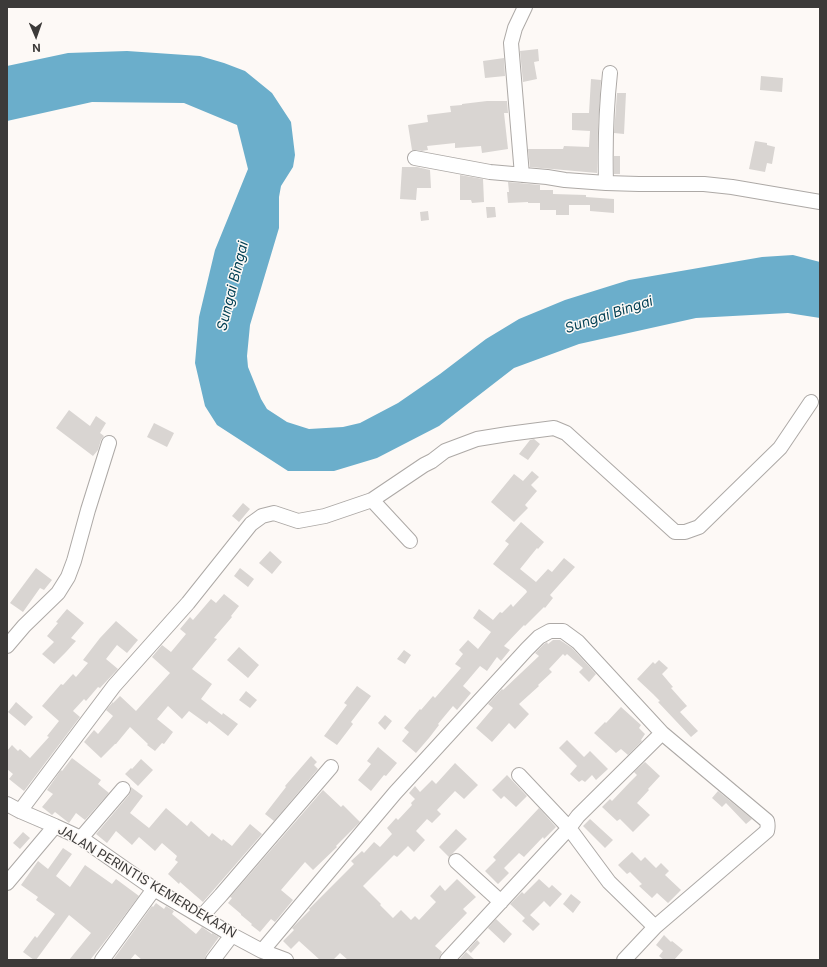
<!DOCTYPE html>
<html>
<head>
<meta charset="utf-8">
<style>
	body { margin:0 }
	#map { position:relative; width:827px; height:967px; overflow:hidden; background:#fdf9f6; font-family:Inter,sans-serif }
	canvas { display:block }
	.frame { position:absolute; inset:0; border:8px solid #3c3a39; pointer-events:none }
	.north { position:absolute; left:16px; top:16px; width:40px; height:40px; -webkit-text-stroke:3px #fdf9f6; paint-order:stroke; rotate:178deg; font-size:11px; font-weight:700; line-height:16px; text-align:center; color:#3c3a39 }
	.north::after { content:''; display:block; margin:auto; width:14px; height:18px; background:#3c3a39; clip-path:polygon(50% 0,100% 100%,50% 72%,0 100%) }
</style>
</head>
<body>
<div id="map">
<canvas width="827" height="967"></canvas>
<div class="frame"></div>
<div class="north">N</div>
</div>
<script>
const g = document.querySelector('canvas').getContext('2d');
g.lineJoin = 'round';
function paint(path, color) {
  g.fillStyle = color;
  g.fill(path, 'evenodd');
}
function stroke(path, color, width, dash) {
  g.strokeStyle = color;
  g.lineWidth = width;
  g.lineCap = dash ? 'butt' : 'round';
  g.setLineDash(dash || []);
  g.stroke(path);
}
function label(font, color, halo, rows, align = 'center') {
  g.font = font + ' Inter,sans-serif';
  g.lineWidth = 3;
  g.setLineDash([]);
  g.textBaseline = 'middle';
  g.strokeStyle = halo;
  g.fillStyle = color;
  for (const [text, x, y, turn = 0] of rows) {
    g.save();
    g.translate(x, y);
    g.rotate((+turn || 0) * Math.PI / 180);
    g.textAlign = isNaN(turn) ? turn : align;
    if (halo) g.strokeText(text, 0, 0);
    g.fillText(text, 0, 0);
    g.restore();
  }
}
const water = new Path2D(`
	M 127,51 L 200,56 L 224,63 L 245,71 L 272,93 L 291,122 L 295,155 L 293,167 L 281,186 L 279,197 L 279,228 L 250,325 L 247,356 L 248,367 L 261,399 L 267,409 L 287,422 L 309,429 L 343,427 L 360,423 L 398,403 L 440,374 L 486,339 L 519,319 L 565,300 L 629,280 L 762,257 L 793,255 L 820,262 L 820,318 L 788,313 L 696,318 L 579,344 L 514,368 L 439,426 L 377,458 L 334,471 L 288,471 L 217,425 L 205,406 L 195,363 L 199,317 L 215,250 L 248,169 L 237,125 L 184,103 L 92,102 L 7,121 L 7,66 L 68,53 Z`);
const building = new Path2D(`
	M 538,49 L 539,61 L 534,62 L 537,79 L 523,82 L 520,51 Z
	M 504,58 L 505,76 L 485,78 L 483,61 Z
	M 761,76 L 783,78 L 782,92 L 760,90 Z
	M 591,79 L 601,80 L 598,128 L 597,173 L 530,167 L 528,149 L 563,149 L 564,146 L 589,147 L 590,131 L 572,130 L 572,113 L 589,113 Z
	M 617,93 L 626,93 L 624,134 L 614,133 Z
	M 487,101 L 507,101 L 508,113 L 504,113 L 508,149 L 482,153 L 481,146 L 455,148 L 455,143 L 427,146 L 428,150 L 422,151 L 416,150 L 412,150 L 408,125 L 428,122 L 427,115 L 451,112 L 450,106 L 462,105 L 462,104 Z
	M 755,141 L 767,143 L 767,145 L 775,147 L 772,164 L 767,163 L 765,172 L 749,169 Z
	M 614,156 L 620,156 L 620,174 L 614,174 Z
	M 402,167 L 417,167 L 430,170 L 431,188 L 417,188 L 416,200 L 400,199 Z
	M 460,175 L 483,179 L 484,202 L 472,203 L 471,200 L 460,200 Z
	M 508,182 L 540,185 L 540,190 L 553,190 L 553,194 L 586,195 L 586,197 L 614,199 L 614,213 L 590,211 L 590,205 L 569,205 L 569,215 L 556,215 L 556,210 L 540,210 L 540,203 L 528,203 L 528,202 L 508,203 L 507,192 L 509,192 Z
	M 486,207 L 495,207 L 496,217 L 487,218 Z
	M 428,211 L 429,220 L 421,221 L 420,212 Z
	M 69,410 L 90,426 L 96,416 L 106,423 L 100,433 L 104,436 L 101,440 L 98,450 L 93,456 L 56,428 Z
	M 154,423 L 174,433 L 167,447 L 147,437 Z
	M 534,439 L 540,444 L 528,460 L 519,454 L 530,440 Z
	M 532,471 L 539,477 L 531,485 L 537,491 L 525,505 L 528,508 L 514,522 L 491,502 L 514,474 L 523,481 Z
	M 243,503 L 250,509 L 239,522 L 232,516 Z
	M 521,522 L 544,542 L 538,549 L 537,548 L 520,569 L 536,582 L 548,569 L 552,572 L 564,558 L 575,567 L 550,595 L 553,598 L 545,608 L 544,607 L 525,626 L 524,625 L 504,646 L 510,650 L 501,661 L 497,657 L 487,671 L 480,666 L 463,686 L 471,693 L 457,710 L 453,706 L 438,724 L 439,725 L 429,738 L 416,753 L 402,741 L 409,732 L 404,728 L 420,709 L 421,710 L 433,696 L 435,698 L 461,668 L 455,664 L 463,654 L 459,650 L 468,640 L 478,649 L 491,632 L 473,618 L 479,609 L 493,620 L 500,612 L 502,613 L 511,604 L 513,607 L 527,592 L 526,590 L 493,564 L 509,544 L 505,541 Z
	M 270,551 L 282,562 L 272,574 L 259,563 Z
	M 36,568 L 52,580 L 44,590 L 40,588 L 23,612 L 10,603 Z
	M 240,568 L 254,579 L 248,587 L 234,576 Z
	M 224,594 L 239,606 L 231,616 L 232,617 L 214,638 L 217,639 L 192,669 L 212,684 L 201,699 L 222,715 L 223,713 L 238,724 L 228,736 L 209,721 L 207,724 L 189,711 L 182,719 L 168,706 L 157,719 L 173,732 L 164,744 L 162,743 L 155,751 L 147,745 L 148,744 L 130,727 L 116,744 L 115,744 L 101,758 L 84,742 L 94,730 L 98,734 L 113,716 L 106,710 L 113,702 L 113,703 L 120,696 L 136,711 L 170,673 L 152,657 L 162,645 L 171,652 L 186,634 L 180,629 L 190,617 L 193,620 L 211,599 L 216,603 Z
	M 67,609 L 84,623 L 71,638 L 76,641 L 66,652 L 54,664 L 42,654 L 54,642 L 47,636 L 58,623 L 56,622 Z
	M 116,621 L 138,640 L 127,653 L 117,645 L 106,659 L 118,669 L 100,688 L 98,687 L 86,701 L 84,699 L 73,711 L 80,717 L 24,791 L 9,779 L 13,774 L 7,769 L 7,751 L 12,745 L 18,751 L 20,749 L 30,758 L 49,737 L 47,736 L 59,721 L 42,706 L 61,684 L 63,685 L 73,674 L 76,677 L 88,663 L 83,660 L 100,638 Z
	M 553,640 L 560,640 L 572,648 L 596,674 L 589,682 L 579,672 L 583,668 L 567,654 L 565,656 L 563,654 L 549,669 L 552,672 L 538,685 L 539,686 L 519,704 L 529,714 L 515,729 L 509,723 L 492,742 L 476,728 L 493,708 L 488,704 L 502,689 L 503,690 L 539,656 L 535,653 L 544,644 L 547,642 L 548,644 Z
	M 239,647 L 259,665 L 248,678 L 227,660 Z
	M 404,650 L 411,655 L 405,664 L 397,659 Z
	M 659,660 L 668,668 L 662,674 L 673,687 L 671,688 L 687,706 L 680,712 L 698,731 L 691,737 L 658,702 L 660,701 L 653,694 L 637,679 L 653,662 L 655,664 Z
	M 357,686 L 371,696 L 351,722 L 353,724 L 337,745 L 324,736 L 347,705 L 344,703 Z
	M 246,691 L 257,700 L 250,708 L 239,700 Z
	M 16,702 L 33,717 L 25,726 L 8,712 Z
	M 621,707 L 641,725 L 639,728 L 645,734 L 641,740 L 642,741 L 628,755 L 621,749 L 616,753 L 594,733 L 605,722 L 606,723 Z
	M 385,715 L 392,721 L 385,730 L 378,723 Z
	M 567,740 L 584,757 L 590,751 L 608,769 L 596,780 L 592,775 L 585,782 L 582,780 L 579,782 L 570,774 L 577,766 L 559,748 Z
	M 378,747 L 397,763 L 386,776 L 384,775 L 371,791 L 358,780 L 371,764 L 367,761 Z
	M 311,756 L 317,762 L 314,765 L 318,769 L 274,821 L 265,814 L 286,787 L 285,786 Z
	M 72,758 L 101,780 L 98,784 L 109,793 L 85,820 L 76,813 L 69,823 L 55,812 L 52,815 L 42,807 L 53,794 L 47,790 L 61,770 L 62,771 Z
	M 141,759 L 153,770 L 138,786 L 125,774 L 131,768 L 132,769 Z
	M 645,762 L 660,776 L 648,789 L 649,790 L 637,803 L 650,815 L 633,832 L 620,819 L 617,821 L 602,807 L 610,799 L 612,801 L 630,782 L 637,775 L 634,772 Z
	M 455,763 L 478,785 L 464,799 L 455,791 L 437,810 L 441,814 L 432,823 L 427,819 L 416,831 L 425,840 L 414,852 L 408,846 L 397,857 L 394,855 L 363,886 L 381,904 L 380,905 L 393,918 L 401,910 L 411,920 L 415,916 L 419,920 L 436,902 L 430,896 L 440,885 L 445,891 L 457,879 L 476,897 L 463,909 L 467,913 L 435,946 L 442,952 L 439,958 L 439,960 L 348,960 L 340,953 L 333,960 L 320,960 L 299,941 L 291,949 L 283,941 L 294,930 L 292,928 L 310,910 L 309,909 L 354,864 L 351,861 L 362,851 L 364,853 L 374,842 L 380,847 L 392,834 L 387,828 L 396,818 L 398,820 L 412,805 L 411,803 L 415,799 L 409,793 L 415,786 L 420,792 L 432,780 L 436,784 Z
	M 507,775 L 527,796 L 516,807 L 504,796 L 501,799 L 492,790 Z
	M 131,787 L 143,796 L 130,813 L 149,828 L 166,808 L 187,826 L 191,821 L 209,837 L 212,833 L 222,841 L 223,839 L 232,846 L 250,824 L 262,834 L 203,902 L 180,882 L 179,884 L 168,874 L 178,862 L 175,860 L 177,856 L 162,843 L 155,851 L 139,837 L 132,845 L 116,831 L 107,843 L 96,834 L 129,795 L 131,791 Z
	M 323,790 L 341,807 L 343,805 L 360,822 L 336,846 L 337,847 L 313,870 L 305,862 L 281,890 L 293,900 L 275,922 L 271,919 L 260,932 L 251,925 L 252,924 L 241,915 L 241,914 L 228,903 L 232,898 L 230,897 Z
	M 718,791 L 752,819 L 746,824 L 726,803 L 722,807 L 712,798 Z
	M 539,808 L 556,827 L 544,839 L 543,837 L 524,857 L 519,853 L 504,868 L 509,873 L 498,884 L 485,871 L 496,860 L 493,857 Z
	M 590,819 L 613,840 L 605,848 L 583,826 Z
	M 456,829 L 467,839 L 449,857 L 439,847 Z
	M 23,832 L 30,838 L 20,849 L 13,843 Z
	M 63,848 L 72,854 L 56,876 L 70,887 L 85,865 L 112,884 L 116,879 L 139,896 L 102,945 L 90,960 L 69,960 L 91,933 L 69,915 L 36,960 L 34,960 L 23,952 L 35,936 L 37,938 L 55,914 L 36,900 L 38,897 L 21,885 L 38,861 L 48,869 Z
	M 632,852 L 641,861 L 645,857 L 656,868 L 661,863 L 669,871 L 665,875 L 681,890 L 668,903 L 657,893 L 652,898 L 639,886 L 642,884 L 630,872 L 627,874 L 618,865 Z
	M 539,879 L 549,888 L 552,885 L 562,894 L 550,907 L 544,901 L 530,915 L 540,924 L 533,931 L 522,921 L 525,918 L 510,904 L 522,892 L 524,894 Z
	M 571,894 L 581,902 L 573,913 L 563,904 Z
	M 156,903 L 164,909 L 166,906 L 174,911 L 172,914 L 196,934 L 202,927 L 212,934 L 212,933 L 219,937 L 206,955 L 205,960 L 142,960 L 135,954 L 130,960 L 113,960 L 152,906 L 153,907 Z
	M 496,919 L 512,934 L 504,943 L 488,928 Z
	M 664,935 L 671,942 L 672,941 L 683,950 L 674,960 L 664,960 L 659,956 L 663,951 L 656,945 Z
	M 477,940 L 480,943 L 471,953 L 468,950 Z
	M 466,952 L 475,960 L 459,960 Z`);
const minor = new Path2D(`
	M 415,158 L 490,172 L 547,177 L 565,180 L 606,183 L 639,184 L 704,184 L 732,187 L 820,202
	M 522,175 L 511,43 L 515,28 L 525,7
	M 606,183 C 605,146 606,110 610,73
	M 372,500 L 410,541
	M 7,646 L 24,626 L 58,593 L 68,577 L 74,561 L 88,510 L 109,443
	M 519,775 L 569,828 L 609,882 L 655,927
	M 7,804 L 20,811 L 55,826 L 81,838 L 154,889 L 232,935 L 262,951 L 286,960
	M 20,811 L 114,686 L 188,603 L 251,524 L 262,516 L 274,513 L 298,521 L 325,516 L 372,500 L 424,465 L 432,461 L 445,451 L 477,439 L 508,434 L 554,428 L 566,433 L 675,532 L 685,532 L 699,527 L 780,448 L 811,402
	M 81,838 L 123,789
	M 456,861 L 501,902
	M 7,883 L 55,826
	M 202,916 L 221,895 L 331,767
	M 262,951 L 395,793 L 527,649 L 539,637 L 550,631 L 563,631 L 578,642 L 662,733 L 767,821 C 768,825 768,827 767,831 L 655,927 L 624,960
	M 102,960 L 154,889
	M 213,960 L 232,935
	M 447,960 L 569,828 L 578,816 L 662,733`);
const streetNames = [
	["JALAN PERINTIS KEMERDEKAAN",147,882,31]
];
const waterNames = [
	["Sungai Bingai",233,286,-76],
	["Sungai Bingai",609,315,-18]
];
paint(water, '#6baecb');
paint(building, '#d9d5d2');
stroke(minor, '#ada9a6', 16);
stroke(minor, '#fff', 14);
label('13px', '#3c3a39', '#fdf9f6', streetNames);
label('italic 14px', '#013f53', '#fdf9f6', waterNames);
</script>
</body>
</html>
